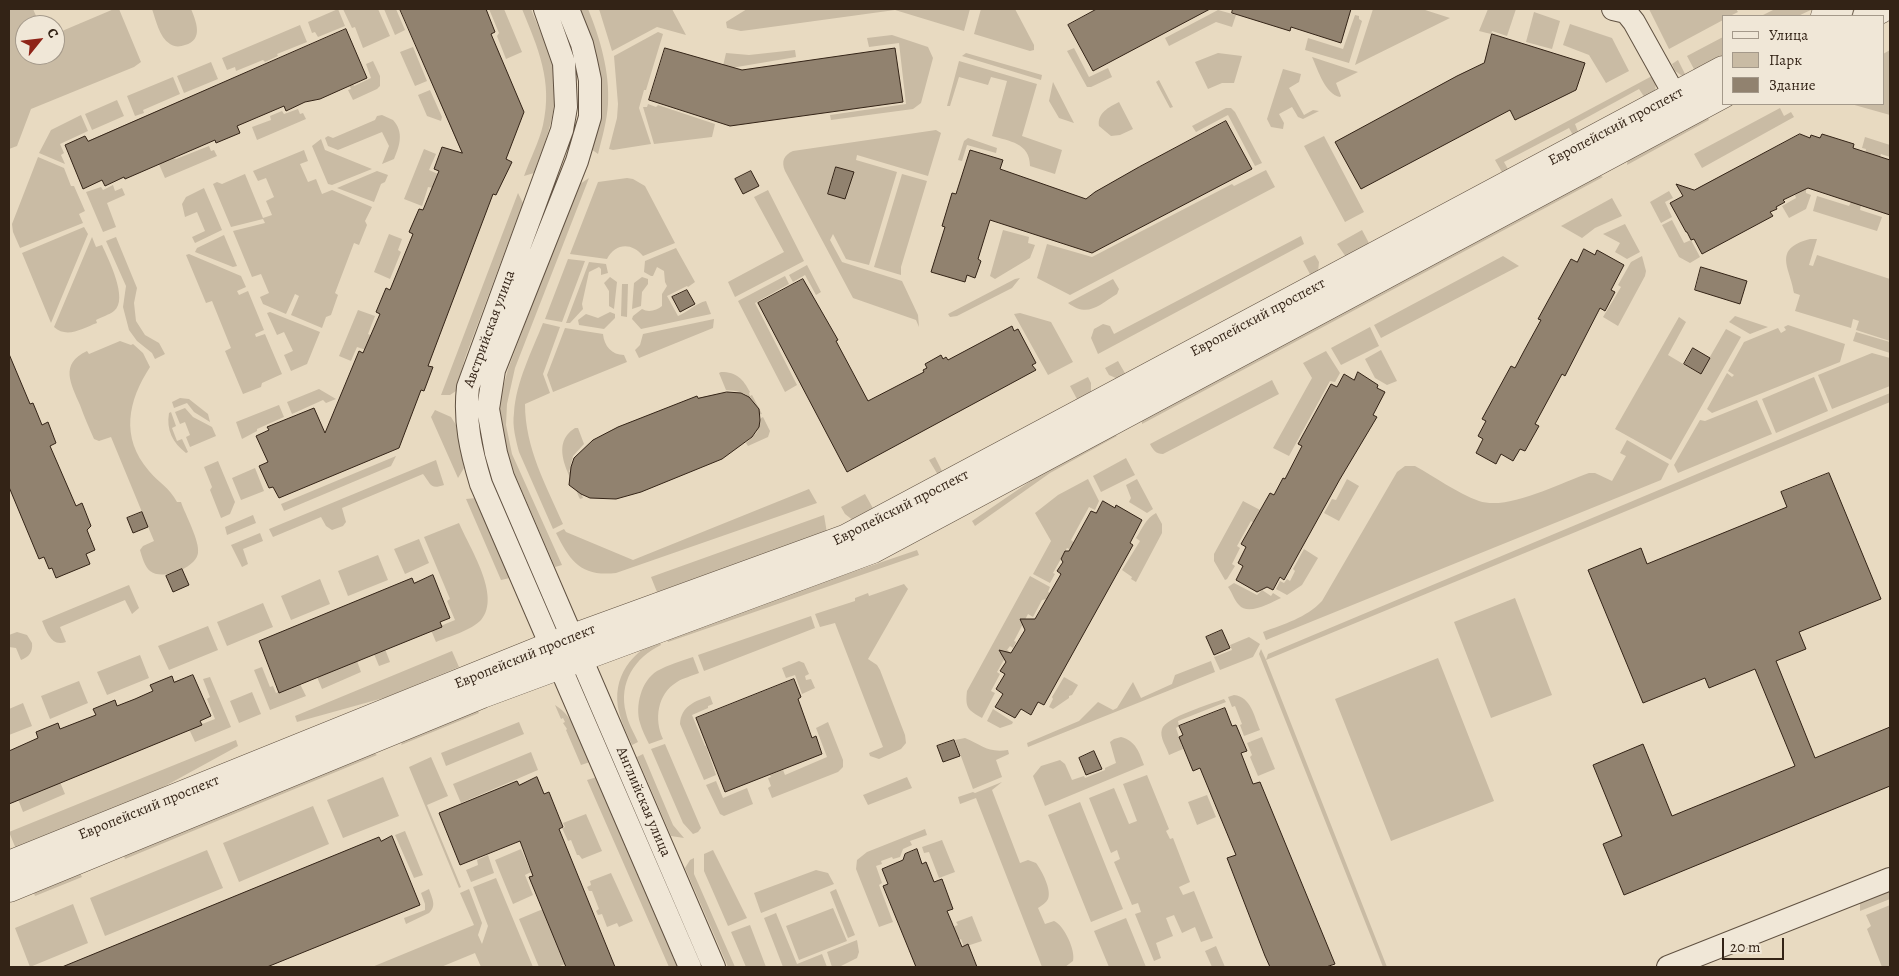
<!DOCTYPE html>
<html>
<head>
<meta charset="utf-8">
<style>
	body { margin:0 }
	#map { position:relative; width:1899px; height:976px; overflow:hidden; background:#e8dac1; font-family:Alegreya,serif }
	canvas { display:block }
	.frame { position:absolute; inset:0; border:10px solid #332316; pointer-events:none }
	.legend { position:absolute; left:1722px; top:15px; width:162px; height:90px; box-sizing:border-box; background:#f0e7d7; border:1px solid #a4998a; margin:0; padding:6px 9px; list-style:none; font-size:15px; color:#332316 }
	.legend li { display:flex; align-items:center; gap:10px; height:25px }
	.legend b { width:25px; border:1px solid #a4998a }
	.north { position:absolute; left:15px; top:15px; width:50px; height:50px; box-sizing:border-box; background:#f0e7d7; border:1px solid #a4998a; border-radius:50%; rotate:61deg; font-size:14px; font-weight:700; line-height:20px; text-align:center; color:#332316 }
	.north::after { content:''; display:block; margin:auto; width:18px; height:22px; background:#8f2418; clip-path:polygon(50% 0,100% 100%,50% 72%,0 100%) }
	.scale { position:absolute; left:1722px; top:938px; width:62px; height:22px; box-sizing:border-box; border:2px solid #332316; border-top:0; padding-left:6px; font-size:15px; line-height:18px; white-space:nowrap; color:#332316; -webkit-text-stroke:4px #f0e7d7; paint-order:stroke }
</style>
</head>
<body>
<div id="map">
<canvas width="1899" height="976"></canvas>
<div class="frame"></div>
<ul class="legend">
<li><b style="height:6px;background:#f0e7d7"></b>Улица</li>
<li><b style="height:14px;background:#c9bba4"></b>Парк</li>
<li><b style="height:14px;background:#91826f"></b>Здание</li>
</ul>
<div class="north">С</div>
<div class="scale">20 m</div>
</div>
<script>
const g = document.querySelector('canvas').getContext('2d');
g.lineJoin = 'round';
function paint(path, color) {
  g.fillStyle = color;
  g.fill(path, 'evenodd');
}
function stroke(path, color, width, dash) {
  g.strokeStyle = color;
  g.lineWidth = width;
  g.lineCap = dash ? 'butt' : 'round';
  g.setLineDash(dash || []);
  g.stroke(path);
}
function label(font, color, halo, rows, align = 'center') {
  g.font = font + ' Alegreya,serif';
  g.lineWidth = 4;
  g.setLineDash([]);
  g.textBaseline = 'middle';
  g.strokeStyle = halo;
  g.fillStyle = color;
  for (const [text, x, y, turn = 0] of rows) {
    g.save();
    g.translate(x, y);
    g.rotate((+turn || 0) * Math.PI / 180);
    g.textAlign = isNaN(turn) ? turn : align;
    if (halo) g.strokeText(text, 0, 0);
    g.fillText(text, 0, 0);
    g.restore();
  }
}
const green = new Path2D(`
	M 9,9 L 33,9 L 40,25 L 25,25 L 25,55 L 55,55 L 55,34 L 114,9 L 119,9 L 141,62 L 134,67 L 31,109 L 17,146 L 9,149 Z
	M 152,9 L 191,9 C 196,21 204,40 185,45 C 180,47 174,47 170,44 C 159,37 156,20 152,9 Z
	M 338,9 L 345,26 L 318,37 L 315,32 L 312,33 L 308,22 Z
	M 343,9 L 378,9 L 390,36 L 363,48 L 355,27 L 352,28 Z
	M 384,9 L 396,9 L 405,30 L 395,35 Z
	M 489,9 L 504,9 L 522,52 L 506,59 L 497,36 L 499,33 Z
	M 522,9 L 531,9 C 538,27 547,45 552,63 C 562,101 547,138 534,173 L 524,176 C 530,159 539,142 543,125 C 553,81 538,48 522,9 Z
	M 580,9 L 588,9 C 600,38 610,72 608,104 C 607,121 602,138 598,154 L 591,149 Z
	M 599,9 L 672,9 L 686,35 L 657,27 L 612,51 Z
	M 747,9 L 970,9 L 964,31 L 895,10 L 749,30 L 741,31 L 727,28 L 726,22 Z
	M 981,9 L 1015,9 L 1034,45 L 1034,50 L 1030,51 L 974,34 Z
	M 1373,9 L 1422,9 L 1450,18 L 1355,65 Z
	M 1488,9 L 1516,9 L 1507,36 L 1492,31 L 1491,34 L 1479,31 Z
	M 1649,9 L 1736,9 L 1738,12 L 1730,16 L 1723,16 L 1723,20 L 1669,49 Z
	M 1775,9 L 1813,9 L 1798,16 L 1761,16 Z
	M 1218,10 L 1236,15 L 1232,27 L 1216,22 L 1169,46 L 1165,38 Z
	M 1534,12 L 1560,21 L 1552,49 L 1526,42 Z
	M 1355,15 L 1359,16 L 1359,19 L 1362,21 L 1349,63 L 1305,50 L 1308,38 L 1343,49 Z
	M 1570,24 L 1612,38 L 1629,71 L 1606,83 L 1589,55 L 1563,45 Z
	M 300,25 L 307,42 L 277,54 L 278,56 L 265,62 L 263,60 L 236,71 L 235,67 L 227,70 L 222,58 Z
	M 658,32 L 663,34 L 646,90 L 644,90 L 639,108 L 651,144 L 613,150 L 609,149 L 617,118 L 618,104 L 614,56 Z
	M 892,35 L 928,47 L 933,58 L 921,103 L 913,109 L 831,120 L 830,115 L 906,104 L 899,43 L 869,47 L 867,38 Z
	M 1723,37 L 1723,56 L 1695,71 L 1687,56 Z
	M 413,47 L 427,81 L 415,86 L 400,52 Z
	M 1074,48 L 1089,77 L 1108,68 L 1112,77 L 1091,87 L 1087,87 L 1067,51 Z
	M 795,50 L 796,57 L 731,68 L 723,66 L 726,53 L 749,55 Z
	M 1890,50 L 1890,115 L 1851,104 L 1883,104 L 1883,54 Z
	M 966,53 L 1042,75 L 1041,80 L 962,56 Z
	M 1218,53 L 1242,56 L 1234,83 L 1222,83 L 1208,89 L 1195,62 Z
	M 1312,57 L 1358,72 L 1336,83 L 1341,96 L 1340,97 C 1325,94 1318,70 1312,57 Z
	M 1678,60 L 1686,76 L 1684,77 L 1675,71 L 1672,64 Z
	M 373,61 L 380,76 L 380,86 L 377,89 L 353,100 L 348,90 L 351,89 L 348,83 L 352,82 L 354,86 L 371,78 L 366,64 Z
	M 959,61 L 1037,84 L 1022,136 L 1062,150 L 1055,174 L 1030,166 C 1030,143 1009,141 992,136 L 1007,81 L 991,77 L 988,85 L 959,77 L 950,106 L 947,106 Z
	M 211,62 L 218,79 L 184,93 L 177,76 Z
	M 1283,69 L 1301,74 L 1299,82 L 1289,88 L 1304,115 L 1313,110 L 1319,111 L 1303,119 L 1298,117 L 1292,107 L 1279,114 L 1284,123 L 1283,129 L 1271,127 L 1267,119 Z
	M 1652,76 L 1656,81 L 1655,93 L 1645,98 L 1639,89 L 1575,124 L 1579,134 L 1574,137 L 1569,128 L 1504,162 L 1509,171 L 1503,174 L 1495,160 Z
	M 173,77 L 180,94 L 143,110 L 144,113 L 135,116 L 127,96 Z
	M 1159,80 L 1173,107 L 1170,108 L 1156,82 Z
	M 1053,82 L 1074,123 L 1059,118 L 1049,101 Z
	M 430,90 L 442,117 L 441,121 L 427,116 L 418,95 Z
	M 117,100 L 124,116 L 92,130 L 85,114 Z
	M 1119,102 L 1133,129 L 1120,135 L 1111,136 L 1099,126 C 1097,113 1109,107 1119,102 Z
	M 648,104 L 656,107 L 658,105 L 715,124 L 712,137 L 654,144 L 643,107 L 647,107 Z
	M 1226,108 L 1231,108 L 1235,112 L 1262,163 L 1255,166 L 1228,115 L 1196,132 L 1192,126 Z
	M 1780,108 L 1784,116 L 1791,112 L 1794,117 L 1702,168 L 1694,154 Z
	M 298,109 L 300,114 L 303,113 L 306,119 L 257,140 L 252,127 L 271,120 L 270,116 L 282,111 L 284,114 Z
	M 81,115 L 88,131 L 60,144 L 64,153 L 61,155 L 65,164 L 39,153 L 51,130 Z
	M 382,115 L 393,120 C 404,132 400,145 394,159 L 382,164 L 389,146 L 382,132 L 338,150 L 328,146 L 325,138 L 328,136 L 333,138 L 375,120 L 377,116 Z
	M 1707,115 L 1709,120 L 1627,165 L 1628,157 Z
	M 936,130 L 941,133 L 928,176 L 857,155 L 856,160 L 897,172 L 869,265 L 846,259 L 833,234 L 830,240 L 842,262 L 902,281 L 918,315 L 919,327 L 916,320 L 853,298 L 785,171 C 781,161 784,155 793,151 Z
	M 1324,136 L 1364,212 L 1345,222 L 1304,146 Z
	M 1865,137 L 1890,145 L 1890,157 L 1881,154 L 1879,159 L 1865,155 L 1866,149 L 1862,148 Z
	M 968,138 L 997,148 L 996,153 L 967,145 L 962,161 L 958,160 L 964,141 Z
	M 321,139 L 325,150 L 372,169 L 332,185 L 328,184 L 312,146 Z
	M 209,146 L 211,151 L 214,150 L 217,156 L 165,178 L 158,162 L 171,157 L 176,159 Z
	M 424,149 L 436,154 L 429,170 L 438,174 L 433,188 L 428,187 L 422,206 L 404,199 Z
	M 304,150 L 308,161 L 300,164 L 308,182 L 316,179 L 322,194 L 332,190 L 372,207 L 365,221 L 367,225 L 359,245 L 354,243 L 335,293 L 338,295 L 331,315 L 326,317 L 322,328 L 291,315 L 299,296 L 295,294 L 286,314 L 263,304 L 260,297 L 269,293 L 261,274 L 252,277 L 233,231 L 265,223 L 263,219 L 231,227 L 213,184 L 217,182 L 222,184 L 245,174 L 263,218 L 272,215 L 266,201 L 274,197 L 266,178 L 258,181 L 253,171 Z
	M 38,157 L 64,168 L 71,186 L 74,186 L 85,211 L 79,214 L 83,223 L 20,248 L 13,232 L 12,224 Z
	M 1266,170 L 1275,187 L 1070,295 L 1037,278 L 1047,244 L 1092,257 L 1232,184 L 1234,186 Z
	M 377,171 L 388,175 L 385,182 L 381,184 L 374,202 L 337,188 Z
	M 902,174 L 927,181 L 901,267 L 901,275 L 874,267 Z
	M 1599,175 L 1603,177 L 1142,424 L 1142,417 Z
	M 589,178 L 515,368 L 507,404 L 506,425 L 512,454 L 562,565 L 555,567 L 507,456 L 501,426 L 500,411 L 501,395 L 508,369 L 577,186 Z
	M 627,178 L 633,179 L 645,186 L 675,243 L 643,256 C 632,242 615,243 607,259 L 570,254 L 598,182 Z
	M 113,185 L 115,191 L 122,188 L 125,195 L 107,203 L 116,227 L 103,232 L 86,192 L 101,187 L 103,190 Z
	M 204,188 L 222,230 L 195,243 L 192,237 L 205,231 L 197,212 L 185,217 L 182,204 L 186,197 Z
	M 1806,189 L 1806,193 L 1811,195 L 1806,209 L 1789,218 L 1782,206 L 1796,198 L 1795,195 Z
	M 768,190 L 804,261 L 735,297 L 728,282 L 784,252 L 754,197 Z
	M 1669,191 L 1673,198 L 1665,202 L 1672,217 L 1661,223 L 1650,202 Z
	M 518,193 L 523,203 L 465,358 L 456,391 L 450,395 L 441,395 Z
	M 1817,196 L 1849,206 L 1851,202 L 1861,205 L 1860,210 L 1882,217 L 1877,231 L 1813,211 Z
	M 1612,198 L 1622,216 L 1595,228 L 1582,238 L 1561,226 Z
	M 1672,220 L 1684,243 L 1691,240 L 1700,257 L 1690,263 L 1679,257 L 1662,225 Z
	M 1625,224 L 1640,252 L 1627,259 L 1615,252 L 1620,243 L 1603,234 Z
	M 84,227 L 88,234 L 51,323 L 22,253 Z
	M 1003,230 L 1029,237 L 1028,243 L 1035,245 L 1030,258 L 995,279 L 990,276 Z
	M 1362,230 L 1370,245 L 1346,257 L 1337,244 Z
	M 389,234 L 402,239 L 398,250 L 401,252 L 390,279 L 374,272 Z
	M 224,235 L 237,266 L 233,267 L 195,252 L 197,248 Z
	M 1301,236 L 1304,244 L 1098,354 L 1091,338 L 1094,329 L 1103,324 L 1110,326 L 1114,334 Z
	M 92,237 L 96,247 L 102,245 C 108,259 129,299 114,311 C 109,315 101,317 96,320 L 97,323 C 83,328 67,339 54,327 Z
	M 116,237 L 137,288 L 134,303 L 136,321 L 145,335 L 159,343 L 165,354 L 155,359 L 152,353 L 137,341 L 129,330 L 123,307 L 126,286 L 106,241 Z
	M 1810,239 L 1817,239 L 1809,265 L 1813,266 L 1817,255 L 1890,279 L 1890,341 L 1856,330 L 1859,321 L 1853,319 L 1851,328 L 1795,311 L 1800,295 L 1794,293 C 1791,269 1771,249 1810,239 Z
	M 676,248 L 695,282 L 688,287 L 687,286 L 667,296 L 678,316 C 688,312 696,303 706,301 L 711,314 L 641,329 L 632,319 L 633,316 L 642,309 C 649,313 657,310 662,306 L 662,294 L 667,286 L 665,282 L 664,271 L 657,267 L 653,276 L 651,276 L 644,272 L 645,261 Z
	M 189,254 L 241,276 L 246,287 L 237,291 L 239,295 L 248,291 L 264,330 L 255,334 L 256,337 L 265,334 L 282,374 L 262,383 L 261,387 L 243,394 L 225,351 L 231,348 L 212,301 L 206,303 L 186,255 Z
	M 1315,255 L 1319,262 L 1318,272 L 1311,276 L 1303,261 Z
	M 1503,256 L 1519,266 L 1381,338 L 1374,325 Z
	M 1642,256 L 1646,271 L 1645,276 L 1618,326 L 1603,317 L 1621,287 L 1618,285 L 1631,262 Z
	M 568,259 L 585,261 L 562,322 L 545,319 Z
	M 589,262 L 606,264 L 608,273 L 601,275 L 601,269 L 599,267 L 589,272 L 582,304 L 583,309 L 570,323 L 566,323 Z
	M 807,265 L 821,292 L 816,295 L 805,275 L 793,282 L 789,275 Z
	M 785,276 L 789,284 L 755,303 L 797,385 L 785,392 L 738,301 Z
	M 610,277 L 617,282 L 614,309 L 609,306 L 609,291 L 604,283 Z
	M 642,277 L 648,279 L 648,284 L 642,292 L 641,306 L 632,309 L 634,283 Z
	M 1020,278 L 1012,288 L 957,316 L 950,317 L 948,314 L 1015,279 Z
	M 1113,279 L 1119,289 L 1117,294 C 1099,305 1088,318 1068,303 Z
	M 622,284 L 628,284 L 627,317 L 621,316 Z
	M 358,310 L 375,316 L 368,334 L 372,336 L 366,350 L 357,347 L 351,361 L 339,356 Z
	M 270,312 L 320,332 L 307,364 L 291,371 L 284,355 L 293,351 L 284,332 L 277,335 L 267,313 Z
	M 610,312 L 615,314 L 615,318 L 604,329 L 579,325 L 578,320 L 586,314 L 598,318 Z
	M 1020,313 L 1051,322 L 1073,362 L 1048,375 L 1014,314 Z
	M 1735,316 L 1768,327 L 1750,334 L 1729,322 Z
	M 1679,317 L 1686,322 L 1668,355 L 1700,374 L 1726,329 L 1741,337 L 1671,460 L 1615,429 Z
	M 714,319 L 713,328 L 639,358 L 635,350 L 640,345 L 643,334 Z
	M 543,323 L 560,327 L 543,374 L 550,393 L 525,404 C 525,448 546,485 563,524 L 553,529 L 519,452 C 516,440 512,426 514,413 C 516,382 532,351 543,323 Z
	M 1788,325 L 1845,344 L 1840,362 L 1712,413 L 1707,409 L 1727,373 L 1732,377 L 1734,375 L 1728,371 L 1744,342 L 1778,328 L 1781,333 L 1786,330 L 1784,327 Z
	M 1370,327 L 1379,346 L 1341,365 L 1331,348 Z
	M 565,328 L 603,334 C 604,346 612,355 624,355 L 627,362 L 553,392 L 547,375 Z
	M 1856,332 L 1890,342 L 1890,353 L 1853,341 Z
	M 120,341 L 131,345 L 133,344 L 143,353 L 150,367 C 128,401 120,437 149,471 C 160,484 169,487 177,502 L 181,502 C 185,514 200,541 198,553 C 196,568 162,581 150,571 C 145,567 142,557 140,550 L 143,546 L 154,541 L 149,529 L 111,437 L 99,441 L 94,439 C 89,428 84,416 80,405 C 71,384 59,364 87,351 L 89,354 Z
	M 1381,350 L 1397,381 L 1387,385 L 1375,378 L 1365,359 Z
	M 1326,351 L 1340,373 L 1335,382 L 1330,381 L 1289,456 L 1273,448 L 1312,378 L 1303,363 Z
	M 1872,353 L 1890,358 L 1890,386 L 1832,409 L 1818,375 Z
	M 1118,361 L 1126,375 L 1118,379 L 1109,375 L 1105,368 Z
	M 721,372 C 737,372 743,379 750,392 L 749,393 L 750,396 L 752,395 L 762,414 L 758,415 C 749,395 749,392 726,390 L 719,373 Z
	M 1088,377 L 1091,383 L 1091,394 L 1078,401 L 1070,386 Z
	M 1814,377 L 1828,411 L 1776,433 L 1762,399 Z
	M 1272,380 L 1279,394 L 1163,454 C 1156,454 1153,450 1150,444 Z
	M 319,389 L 336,399 L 326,403 L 323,400 L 292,414 L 287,402 Z
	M 1890,393 L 1890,402 L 1266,660 L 1387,967 L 1383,967 L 1259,654 L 1261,649 L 1266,660 L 1268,654 Z
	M 180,398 L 189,399 L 194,403 L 208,414 L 210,422 L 194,412 L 187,403 L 174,408 L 172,402 Z
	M 1757,400 L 1772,434 L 1678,473 L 1674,465 L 1700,420 L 1705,421 Z
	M 279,405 L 284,417 L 257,429 L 257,431 L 242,439 L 236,422 Z
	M 185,408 L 193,417 L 212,427 L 216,436 L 190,447 L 186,437 L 190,435 L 185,422 L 180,424 L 175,412 Z
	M 435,410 L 451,417 L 456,425 L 464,468 L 458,478 L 431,417 Z
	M 171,412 L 176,426 L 172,428 L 177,441 L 182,439 L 188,452 L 186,453 C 173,443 166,430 169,413 Z
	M 763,417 L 770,431 L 768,437 L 748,446 L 746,443 L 757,432 L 761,418 Z
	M 575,428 L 578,428 L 584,444 L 573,456 L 569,472 L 572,471 L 583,498 L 580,499 C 571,477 548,445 575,428 Z
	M 1112,433 L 1117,436 L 1050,473 L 975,526 L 972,521 L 1041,474 Z
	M 1627,440 L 1669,464 L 1661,480 L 1266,640 L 1263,632 C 1284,624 1306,618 1322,601 L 1397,472 L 1405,466 L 1415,466 C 1435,477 1457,493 1479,501 C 1508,511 1560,483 1589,473 L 1595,473 L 1612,481 L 1626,456 L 1620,453 Z
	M 396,456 L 391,466 L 284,511 L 281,504 Z
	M 935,457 L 943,473 L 938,475 L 929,460 Z
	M 1126,458 L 1135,475 L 1101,492 L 1093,476 Z
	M 436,460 L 444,485 C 430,490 431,484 423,474 L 342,508 L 346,522 L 343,526 L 332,530 L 326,526 L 321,517 L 273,537 L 269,529 Z
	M 218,461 L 235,502 L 230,514 L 221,518 L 210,490 L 212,487 L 204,467 Z
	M 255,468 L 264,491 L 241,500 L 232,478 Z
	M 1088,479 L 1099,501 L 1095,510 L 1089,507 L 1071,540 L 1075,543 L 1071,550 L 1067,548 L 1053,573 L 1055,574 L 1050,583 L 1033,574 L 1051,541 L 1035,513 L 1058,495 Z
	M 1137,479 L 1153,509 L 1147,513 L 1129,502 L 1131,498 L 1126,485 Z
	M 1347,479 L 1359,486 L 1339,521 L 1324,513 L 1332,499 L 1336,500 Z
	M 809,489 L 817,503 L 616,573 C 581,577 570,561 556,533 L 564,529 L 566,532 L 633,560 Z
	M 865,494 L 874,510 L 854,521 L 845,514 L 841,507 Z
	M 476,498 L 510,578 L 501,580 L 466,499 Z
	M 1243,501 L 1262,511 L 1255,524 L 1251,521 L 1237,546 L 1240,548 L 1232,564 L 1235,566 L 1227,579 L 1225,580 L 1214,561 L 1214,554 Z
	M 1156,513 L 1162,524 L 1162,533 L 1136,582 L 1131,579 L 1132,577 L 1122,570 L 1140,541 L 1136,538 C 1142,529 1146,518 1156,513 Z
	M 253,515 L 256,523 L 227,535 L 225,527 Z
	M 824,515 L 827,533 L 657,592 L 651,577 Z
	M 459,523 C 469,547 502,596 481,620 C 472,630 448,637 436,642 L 431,630 L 455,620 L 447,601 L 450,599 L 424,537 Z
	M 260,533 L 263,541 L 243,549 L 248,564 L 242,567 L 231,545 Z
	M 419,539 L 429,563 L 405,574 L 394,549 Z
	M 1304,549 L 1318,558 L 1302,585 L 1287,595 L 1276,589 L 1280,581 L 1284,583 L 1287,579 L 1290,581 L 1295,571 L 1293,569 Z
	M 917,550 L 919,555 L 668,642 L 666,636 Z
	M 378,555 L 388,580 L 348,596 L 338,571 Z
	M 1030,576 L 1050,587 L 1048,592 L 1050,593 L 1047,599 L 1042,600 L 1033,617 L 1028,614 L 1014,641 L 1016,642 L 1013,648 L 1010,646 L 1007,650 L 1009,651 L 997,672 L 1000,674 L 991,691 L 995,693 L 982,718 C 968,710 965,708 967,691 Z
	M 320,579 L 330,604 L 291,620 L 281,596 Z
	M 1234,583 L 1257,595 L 1262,590 L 1271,596 L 1273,593 L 1281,598 C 1270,603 1248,616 1239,605 C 1234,600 1232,592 1228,587 Z
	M 904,584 L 908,589 L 868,659 L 877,665 L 880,670 L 905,735 L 906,743 L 901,749 L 879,759 L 870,756 L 869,753 L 883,747 L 835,623 L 820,627 L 815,614 L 855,601 L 855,598 L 868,593 L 869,596 Z
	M 129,585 L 139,608 L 132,614 L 125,600 L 60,627 L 66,642 C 51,647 47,632 42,621 Z
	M 1515,598 L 1552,695 L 1491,718 L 1454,622 Z
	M 263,603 L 273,627 L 227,646 L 217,622 Z
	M 811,616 L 815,628 L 704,671 L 698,655 Z
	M 208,626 L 218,650 L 169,670 L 158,646 Z
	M 17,632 L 27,635 L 32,643 C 33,652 29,657 21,660 L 16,648 L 9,647 L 9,635 Z
	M 1249,637 L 1260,644 L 1253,657 L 1220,670 L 1214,657 L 1232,650 L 1230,645 Z
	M 659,639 L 661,645 C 635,657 618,683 626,713 C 628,723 634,733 638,742 L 632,745 C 628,736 624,728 621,719 C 609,683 627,655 659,639 Z
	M 385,649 L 390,662 L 379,666 L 374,654 Z
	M 452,651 L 459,667 L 387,697 L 297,722 L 295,716 Z
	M 140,655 L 149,678 L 107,695 L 97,672 Z
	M 693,657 L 699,673 C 692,676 683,678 677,682 C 657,694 654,720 663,739 L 649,744 C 646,738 642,730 640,723 C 635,706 641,681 657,671 C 668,665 681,661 693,657 Z
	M 1438,658 L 1494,801 L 1391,841 L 1335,699 Z
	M 357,661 L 361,672 L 322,689 L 317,677 Z
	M 799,661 L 804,663 L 809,674 L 805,676 L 806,680 L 811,679 L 815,688 L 802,694 L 795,675 L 786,678 L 782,668 Z
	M 1211,661 L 1215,672 L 1028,747 L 1027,743 L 1079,721 L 1098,702 L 1113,710 L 1117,708 L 1133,682 L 1141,698 L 1172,684 L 1175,675 Z
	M 262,667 L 270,687 L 273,686 L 276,693 L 300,684 L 306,696 L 270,710 L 254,670 Z
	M 210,677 L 231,727 L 195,742 L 189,729 L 215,719 L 207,699 L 210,697 L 203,679 Z
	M 1064,677 L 1078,685 L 1072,695 L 1069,696 L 1069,698 L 1053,709 L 1049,707 L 1053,699 L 1052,697 Z
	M 79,681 L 88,703 L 50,719 L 41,696 Z
	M 252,692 L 261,714 L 239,723 L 230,701 Z
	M 1234,695 C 1251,697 1254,716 1260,730 L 1244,736 L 1240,725 L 1242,724 L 1235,706 L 1232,707 L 1228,697 Z
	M 710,696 L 713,704 L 708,706 L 708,708 L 692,715 L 705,746 L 706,746 L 716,775 L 704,780 L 680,724 C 681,706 695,701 710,696 Z
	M 1224,699 L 1226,702 L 1178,721 L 1179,726 L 1176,728 L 1183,749 L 1169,755 C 1167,748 1159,737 1162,729 C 1166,717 1211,704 1224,699 Z
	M 23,703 L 32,726 L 9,735 L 9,709 Z
	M 555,705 C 575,717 581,742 590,762 L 581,765 L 566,730 L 567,729 L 563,723 L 565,722 L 563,718 L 561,719 Z
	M 477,708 L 479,713 L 401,745 L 404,738 Z
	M 993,709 L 1013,722 L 1012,724 L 1000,728 L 987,721 Z
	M 519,722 L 524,734 L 446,766 L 441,753 Z
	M 828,722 L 843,760 L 843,767 L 838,772 L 772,798 L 768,788 L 771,786 L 768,778 L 771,777 L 770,775 L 783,770 L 785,775 L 827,757 L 816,728 Z
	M 1121,737 C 1136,741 1139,752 1144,765 L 1045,806 L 1033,776 L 1041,766 L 1060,760 L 1065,764 L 1072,780 L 1084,776 L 1085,778 L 1105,770 L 1105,768 L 1116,763 L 1110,742 L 1114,739 Z
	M 1262,737 L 1275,769 L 1258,776 L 1250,757 L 1252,755 L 1247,743 Z
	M 965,738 C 982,745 987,753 1008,750 L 1009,754 L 996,760 L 1002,777 L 973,789 L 955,740 Z
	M 236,740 L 238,746 L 156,791 L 16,849 L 9,832 Z
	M 665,744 L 701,828 L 698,832 L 693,834 L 683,823 L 651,749 Z
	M 371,751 L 377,755 L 125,859 L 123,853 Z
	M 531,752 L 538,770 L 461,803 L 453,784 Z
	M 643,754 L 673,825 L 684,838 L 671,836 L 637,757 Z
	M 431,757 L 448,796 L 427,805 L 461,887 L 459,888 L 409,767 Z
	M 1147,775 L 1169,829 L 1166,831 L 1170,839 L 1173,838 L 1190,882 L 1179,887 L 1183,895 L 1194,891 L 1213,938 L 1201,942 L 1195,927 L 1182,933 L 1174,915 L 1166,918 L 1173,936 L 1156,943 L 1161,958 L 1154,961 L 1135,914 L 1141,912 L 1138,903 L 1132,905 L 1114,862 L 1120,859 L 1117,850 L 1111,853 L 1089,798 L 1114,788 L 1129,824 L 1137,821 L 1123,784 Z
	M 383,777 L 399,816 L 343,838 L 327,800 Z
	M 597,777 L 679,967 L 669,967 L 587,780 Z
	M 907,777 L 912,788 L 868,805 L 863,795 Z
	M 716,781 L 723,798 L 747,788 L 753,804 L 724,816 L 720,814 L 706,785 Z
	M 60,782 L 65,794 L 23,812 L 18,799 Z
	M 1002,782 L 992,790 L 1020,863 L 1028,860 L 1036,863 C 1042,871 1052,890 1048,899 C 1046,903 1042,905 1038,908 L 1045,924 L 1054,921 C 1064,925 1076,951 1073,961 L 1065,967 L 1042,967 L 976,798 L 960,804 L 958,797 L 973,792 L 975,793 Z
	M 1207,795 L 1216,817 L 1197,825 L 1188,802 Z
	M 1080,802 L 1123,909 L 1091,922 L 1048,815 Z
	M 313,806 L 329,844 L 239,882 L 223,843 Z
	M 586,814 L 602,851 L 582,859 L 579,855 L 577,855 L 571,840 L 568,841 L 562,828 L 565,827 L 563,823 Z
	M 925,829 L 927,835 L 910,841 L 912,845 L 903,849 L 900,857 L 893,859 L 892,857 L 881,861 L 882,864 L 876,866 L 882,883 L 879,885 L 893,922 L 879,927 L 856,869 L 857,860 L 867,852 Z
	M 405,831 L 423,875 L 414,878 L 395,835 Z
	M 942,840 L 955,872 L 939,878 L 929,852 L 924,853 L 922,847 Z
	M 521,849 L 531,872 L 525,875 L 533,895 L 513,904 L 495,860 Z
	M 207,850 L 223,888 L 105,936 L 90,898 Z
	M 713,850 L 747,918 L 728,926 L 704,871 L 704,854 Z
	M 488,855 L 494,873 L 471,882 L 466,870 L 478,865 L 477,860 Z
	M 694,858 L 694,874 L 735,967 L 728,967 L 685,868 L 690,860 Z
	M 816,870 L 828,873 L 834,884 L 761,913 L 754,893 Z
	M 79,871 L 82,877 L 35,896 L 33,890 Z
	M 611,873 L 633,921 L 619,927 L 617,923 L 607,927 L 602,914 L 598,915 L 596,911 L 599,909 L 592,891 L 589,891 L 587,887 L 591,885 L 590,881 Z
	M 496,878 L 533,967 L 481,967 L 475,953 L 441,967 L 372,967 L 474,925 L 460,893 L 469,889 L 482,923 L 478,935 L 482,944 L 488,926 L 473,887 Z
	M 429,889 C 432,898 437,906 429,913 L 406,924 L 404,918 L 425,910 L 425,904 L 421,893 Z
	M 836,889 L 855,935 L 848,938 L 830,892 Z
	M 1890,891 L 1890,899 L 1860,911 L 1860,903 Z
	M 73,904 L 88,943 L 30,967 L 15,928 Z
	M 1890,905 L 1890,967 L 1882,967 L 1867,929 L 1871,926 L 1866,915 Z
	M 833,908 L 847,941 L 799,960 L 786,926 Z
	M 543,909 L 565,964 L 557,967 L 539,967 L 519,919 Z
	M 776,913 L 797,964 L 822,954 L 827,967 L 783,967 L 764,918 Z
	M 972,916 L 982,941 L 964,947 L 961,939 L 958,940 L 953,927 L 958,925 L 956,922 Z
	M 1126,918 L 1146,967 L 1109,967 L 1094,931 Z
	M 750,925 L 766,967 L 746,967 L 731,932 Z
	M 857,940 L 859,952 L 857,958 L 839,967 L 832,967 L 827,952 Z
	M 1216,946 L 1225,967 L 1212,967 L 1205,951 Z`);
const building = new Path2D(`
	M 400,9 L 486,9 L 495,32 L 491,34 L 524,112 L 506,159 L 512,162 L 496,195 L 493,194 L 428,366 L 433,367 L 424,391 L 421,390 L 399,448 L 279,498 L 273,487 L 269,488 L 259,466 L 268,462 L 256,436 L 269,430 L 267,427 L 314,408 L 325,433 L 359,351 L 363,353 L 380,314 L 376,312 L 386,288 L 390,290 L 413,234 L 409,232 L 419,209 L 423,210 L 439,171 L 434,169 L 442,147 L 462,153 Z
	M 1097,9 L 1210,9 L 1093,71 L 1068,25 Z
	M 1233,9 L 1351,9 L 1341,43 L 1291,27 L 1290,31 L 1232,13 Z
	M 346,29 L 367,78 L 320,99 L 305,102 L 286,111 L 284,106 L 237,126 L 240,133 L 216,143 L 215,140 L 125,179 L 124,177 L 105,186 L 102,180 L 83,189 L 65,145 L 85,136 L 88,141 Z
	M 1492,34 L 1585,63 L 1576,90 L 1515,120 L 1510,110 L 1361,189 L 1335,142 L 1457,76 L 1484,63 Z
	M 665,48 L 742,70 L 895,48 L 903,102 L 730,126 L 649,100 Z
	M 1226,121 L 1252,169 L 1092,253 L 990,220 L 978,259 L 981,261 L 975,278 L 967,275 L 965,282 L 931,272 L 945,227 L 942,226 L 952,193 L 956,194 L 970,150 L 1003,160 L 1000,169 L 1086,199 L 1095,192 L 1139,167 Z
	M 1800,134 L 1810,138 L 1811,135 L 1820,138 L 1822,134 L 1854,144 L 1853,148 L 1890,160 L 1890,215 L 1808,188 L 1783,200 L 1785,202 L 1776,207 L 1777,209 L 1770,212 L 1773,216 L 1702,254 L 1694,239 L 1691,240 L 1687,232 L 1686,232 L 1670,203 L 1683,196 L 1676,184 L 1694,190 Z
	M 836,167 L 854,172 L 845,199 L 828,194 Z
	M 751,171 L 759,186 L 743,194 L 735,179 Z
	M 1584,249 L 1595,255 L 1597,250 L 1624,265 L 1611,290 L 1615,292 L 1605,311 L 1600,308 L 1565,376 L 1562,374 L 1535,424 L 1539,426 L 1525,451 L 1520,449 L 1513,461 L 1501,454 L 1496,464 L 1476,453 L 1483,439 L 1478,436 L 1486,421 L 1482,419 L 1511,366 L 1515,368 L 1524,351 L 1541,320 L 1538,319 L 1571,259 L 1577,262 Z
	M 1701,267 L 1747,281 L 1740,304 L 1695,290 Z
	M 803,279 L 838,340 L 836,341 L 868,401 L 924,372 L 923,370 L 927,368 L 925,364 L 941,355 L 943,359 L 946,357 L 948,360 L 1012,326 L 1014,331 L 1018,329 L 1036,363 L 1032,365 L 1036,370 L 847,472 L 758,303 Z
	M 687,290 L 695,304 L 680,312 L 672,297 Z
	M 1693,348 L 1710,358 L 1701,374 L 1684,364 Z
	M 9,354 L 30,404 L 33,403 L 42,425 L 48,422 L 56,443 L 50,446 L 76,506 L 82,503 L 91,526 L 87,530 L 95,550 L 86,554 L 90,564 L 56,578 L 52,568 L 49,569 L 44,557 L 39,559 L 9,487 Z
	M 1358,372 L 1378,385 L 1377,388 L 1385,392 L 1373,415 L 1377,417 L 1340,479 L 1284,580 L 1280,577 L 1273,590 L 1267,587 L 1257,592 L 1236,580 L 1243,566 L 1238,563 L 1246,547 L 1241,544 L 1270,493 L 1274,495 L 1283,478 L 1285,479 L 1302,446 L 1298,444 L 1331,384 L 1337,387 L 1344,374 L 1354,380 Z
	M 727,392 L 741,393 L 749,397 L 759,409 L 760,420 L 759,427 L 752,437 L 722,459 L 641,492 L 616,499 L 590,498 L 581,494 L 569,485 L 571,467 L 574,458 L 593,440 L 618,427 L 697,396 L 698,398 Z
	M 1829,473 L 1881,599 L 1799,632 L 1806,649 L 1776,661 L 1815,758 L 1890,727 L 1890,786 L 1624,895 L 1603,844 L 1622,836 L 1593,765 L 1643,744 L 1672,816 L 1795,766 L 1755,669 L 1709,688 L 1705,678 L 1643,703 L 1588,570 L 1641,548 L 1647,564 L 1787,507 L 1781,492 Z
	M 1103,501 L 1115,508 L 1116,505 L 1142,520 L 1130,543 L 1133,545 L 1044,705 L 1038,702 L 1031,715 L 1021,709 L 1015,718 L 995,707 L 1003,694 L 996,689 L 1005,674 L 1000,671 L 1006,662 L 999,650 L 1011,653 L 1025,630 L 1020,619 L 1035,619 L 1061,574 L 1057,571 L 1063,562 L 1061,559 L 1065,551 L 1069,551 L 1091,511 L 1096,513 Z
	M 142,512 L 148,527 L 133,533 L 127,518 Z
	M 182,569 L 189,585 L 173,592 L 166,576 Z
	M 433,575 L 450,618 L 440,622 L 442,627 L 279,693 L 259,641 L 412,578 L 414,583 Z
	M 1222,630 L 1230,648 L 1214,655 L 1206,637 Z
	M 193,675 L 211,716 L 200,721 L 202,725 L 9,804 L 9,751 L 38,738 L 36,732 L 58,723 L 60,729 L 96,715 L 93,709 L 115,700 L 117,706 L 135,699 L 153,691 L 150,685 L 172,676 L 174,682 Z
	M 794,679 L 801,697 L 798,699 L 812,738 L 816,736 L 822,754 L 725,792 L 696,718 Z
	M 1225,708 L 1232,726 L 1236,725 L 1247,751 L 1241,753 L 1253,784 L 1260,782 L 1335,964 L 1326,967 L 1270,967 L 1265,956 L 1227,858 L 1236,855 L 1200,768 L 1193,771 L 1179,737 L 1183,735 L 1179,726 Z
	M 954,740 L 960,756 L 943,762 L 937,746 Z
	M 1094,751 L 1102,769 L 1086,775 L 1079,758 Z
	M 537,777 L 544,794 L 549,792 L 563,827 L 559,829 L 615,967 L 566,967 L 529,877 L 533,876 L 520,841 L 460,865 L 439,813 L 517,781 L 519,785 Z
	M 392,836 L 420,905 L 267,967 L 62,967 L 379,837 L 381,841 Z
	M 917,849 L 922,864 L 926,862 L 934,882 L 942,879 L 953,909 L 947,911 L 962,947 L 968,944 L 977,967 L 916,967 L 883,886 L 888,884 L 882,869 L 903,860 L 905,854 Z`);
const minor = new Path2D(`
	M 545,9 L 564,63 L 566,107 L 562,130 L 468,387 C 464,421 471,451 481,484 L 690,967
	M 568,9 L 582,44 L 586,61 L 590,80 L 590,117 L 577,161 L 494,370 L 488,409 L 496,453 L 503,477 L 714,967
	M 1613,9 L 1626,12 L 1634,22 L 1683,110
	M 1668,967 L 1890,879`);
const tertiary = new Path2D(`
	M 1825,16 L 1839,9
	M 1867,16 L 1881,9
	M 9,865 L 551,646 L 845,539 L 1723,70
	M 9,888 L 482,694 L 873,549 L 1723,94`);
const streetNames = [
	["Европейский проспект",1616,127,-28],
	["Европейский проспект",1258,318,-28],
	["Австрийская улица",490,329,-70],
	["Европейский проспект",901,508,-27],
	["Европейский проспект",525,657,-22],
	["Английская улица",643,802,67],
	["Европейский проспект",149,808,-22]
];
paint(green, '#c9bba4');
paint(building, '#91826f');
stroke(building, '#332316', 1);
stroke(minor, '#605141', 24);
stroke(tertiary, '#605141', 29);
stroke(minor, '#f0e7d7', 22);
stroke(tertiary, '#f0e7d7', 28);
label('15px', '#332316', '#f0e7d7', streetNames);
</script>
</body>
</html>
